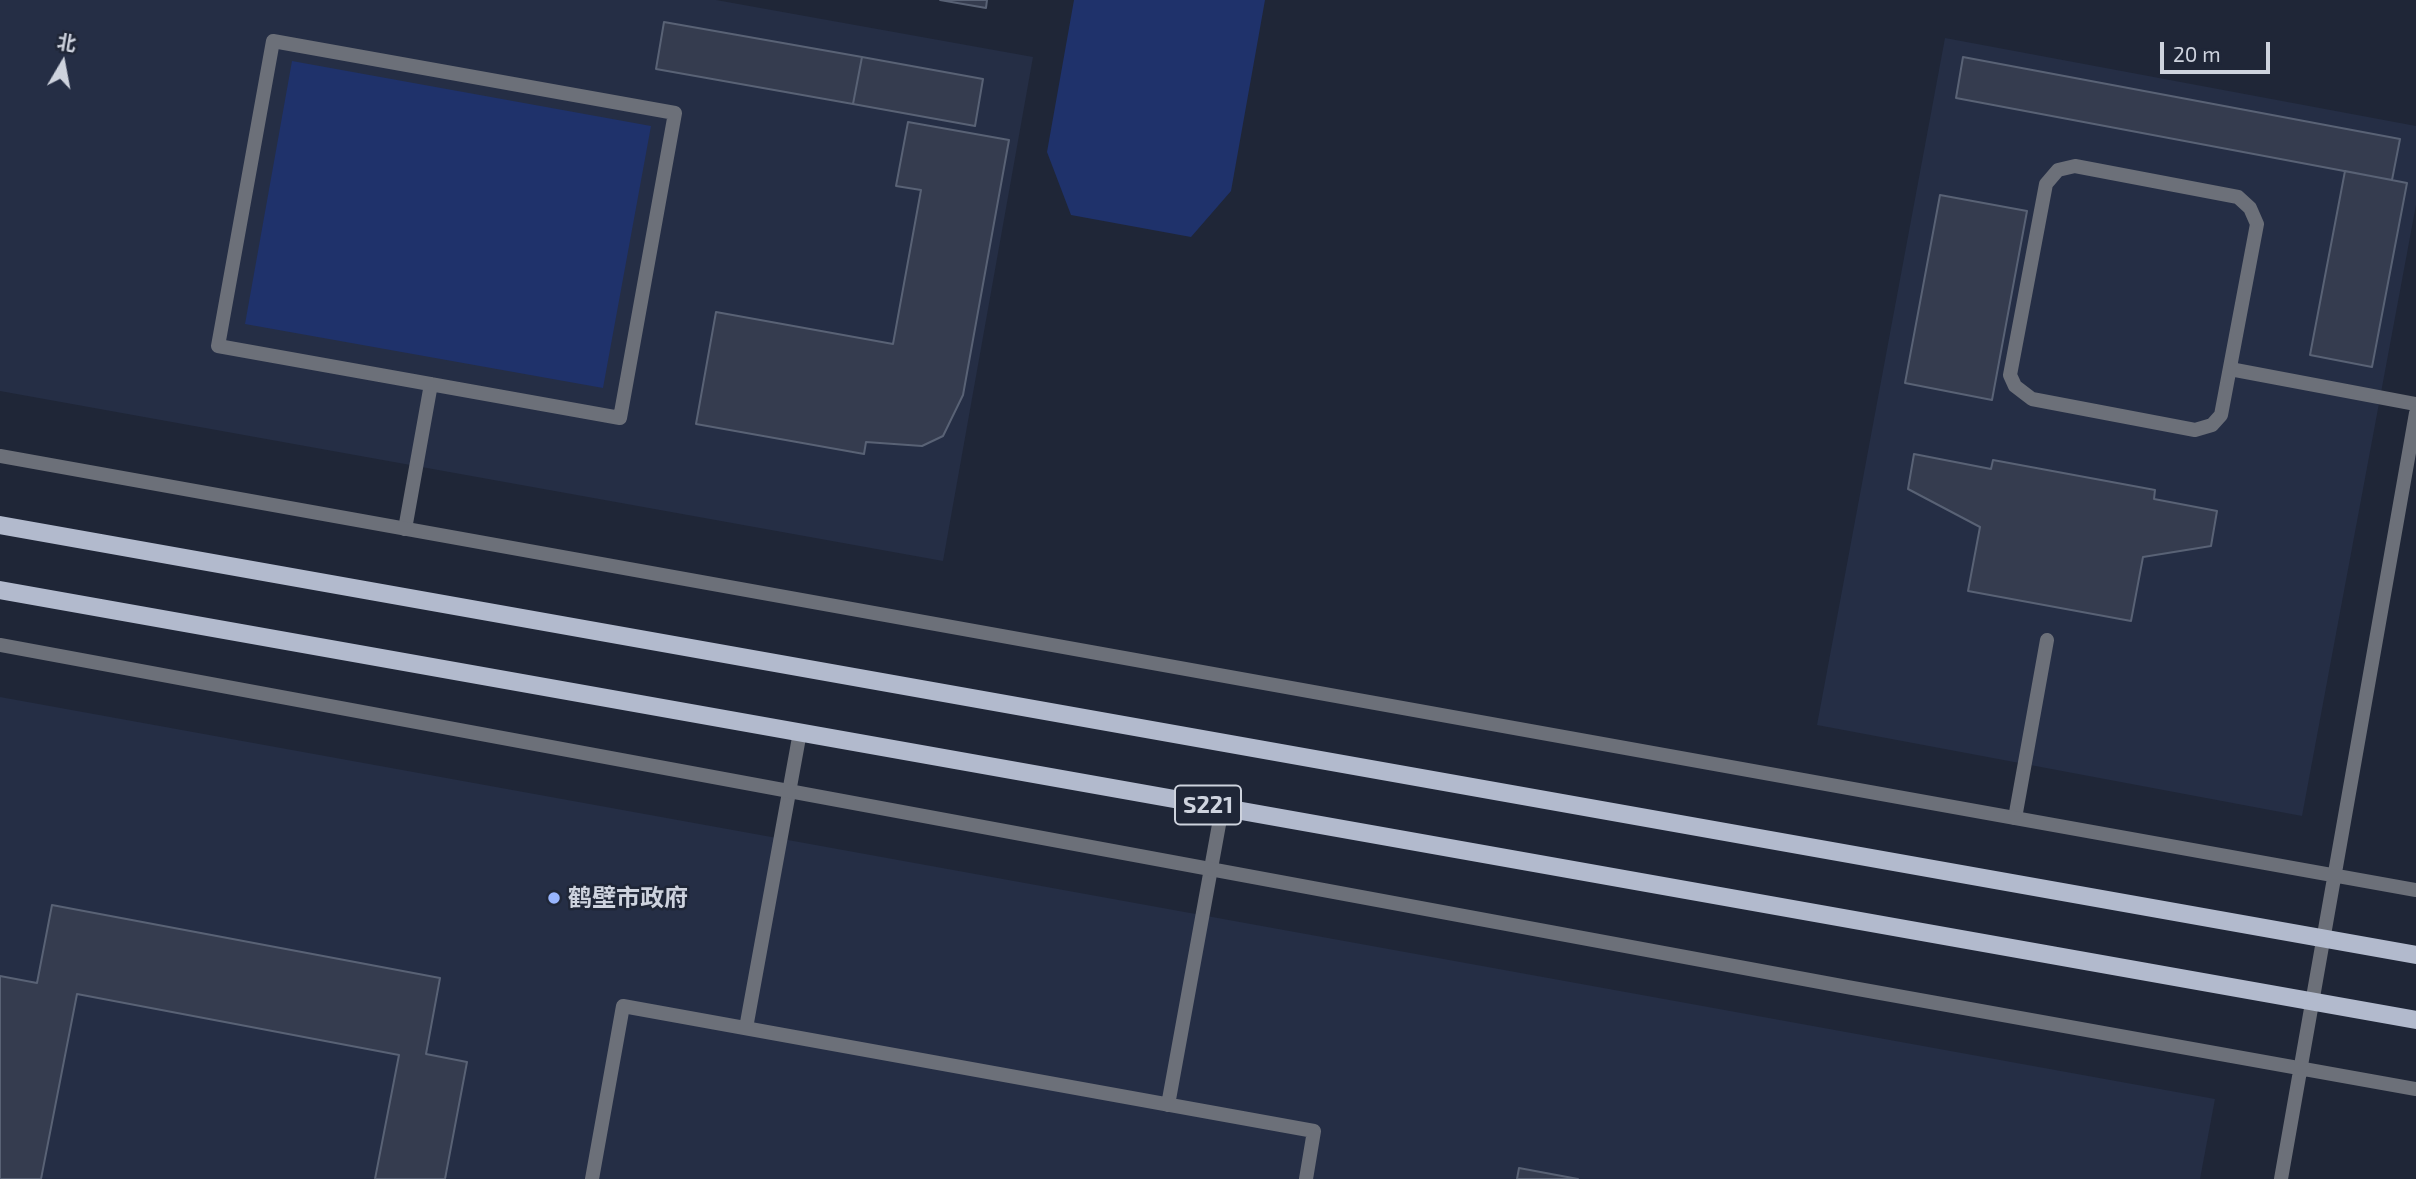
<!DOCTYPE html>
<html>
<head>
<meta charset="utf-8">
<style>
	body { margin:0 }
	#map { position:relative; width:2416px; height:1179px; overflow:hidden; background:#1f2637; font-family:"Exo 2","Noto Sans SC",sans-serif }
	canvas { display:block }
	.north { position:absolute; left:28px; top:28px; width:70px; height:70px; -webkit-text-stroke:5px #1f2637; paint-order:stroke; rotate:10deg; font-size:19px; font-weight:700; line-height:28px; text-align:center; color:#ced3de }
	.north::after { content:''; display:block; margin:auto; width:24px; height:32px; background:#ced3de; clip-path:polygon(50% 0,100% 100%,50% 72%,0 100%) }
	.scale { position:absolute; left:2160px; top:42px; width:110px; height:32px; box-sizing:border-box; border:4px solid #ced3de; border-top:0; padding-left:9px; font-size:21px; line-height:24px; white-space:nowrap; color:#ced3de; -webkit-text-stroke:5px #1f2637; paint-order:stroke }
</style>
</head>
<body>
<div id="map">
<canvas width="2416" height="1179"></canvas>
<div class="north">北</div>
<div class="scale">20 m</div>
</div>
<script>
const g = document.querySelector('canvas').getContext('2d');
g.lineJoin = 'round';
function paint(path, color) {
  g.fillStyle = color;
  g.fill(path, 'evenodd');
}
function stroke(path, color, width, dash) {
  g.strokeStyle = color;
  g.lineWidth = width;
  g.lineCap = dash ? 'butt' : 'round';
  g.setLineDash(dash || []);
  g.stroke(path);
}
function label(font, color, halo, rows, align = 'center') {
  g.font = font + ' "Exo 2","Noto Sans SC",sans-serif';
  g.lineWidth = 5;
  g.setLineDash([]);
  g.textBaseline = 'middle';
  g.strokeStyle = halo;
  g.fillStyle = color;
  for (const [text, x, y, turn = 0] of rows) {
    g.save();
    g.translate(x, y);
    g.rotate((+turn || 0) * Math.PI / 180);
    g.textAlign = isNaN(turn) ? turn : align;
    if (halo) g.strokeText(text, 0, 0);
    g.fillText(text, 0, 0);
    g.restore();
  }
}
const built = new Path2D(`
	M 0,0 L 716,0 L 1033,57 L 943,561 L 0,391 Z
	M 1945,38 L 2416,126 L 2416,205 L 2302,816 L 1817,725 Z
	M 0,697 L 2215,1099 L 2200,1179 L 0,1179 Z`);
const green = new Path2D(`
	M 1074,0 L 1265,0 L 1231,191 L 1191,237 L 1071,215 L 1047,152 Z
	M 292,61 L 651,126 L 603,388 L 245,324 Z`);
const building = new Path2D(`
	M 940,0 L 987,0 L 986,8 Z
	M 664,22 L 862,57 L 853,104 L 656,69 Z
	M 862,57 L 983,79 L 975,126 L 853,104 Z
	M 1963,57 L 2400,139 L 2392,180 L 1956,98 Z
	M 908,122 L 1009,140 L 963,395 L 943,436 L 922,446 L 866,442 L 864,454 L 696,424 L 716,312 L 893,344 L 921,190 L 896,186 Z
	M 2345,171 L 2407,183 L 2372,367 L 2310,355 Z
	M 1940,195 L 2027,211 L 1992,400 L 1905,383 Z
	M 1914,454 L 1991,469 L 1993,460 L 2155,490 L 2154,499 L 2217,511 L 2211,546 L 2143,557 L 2131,621 L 1968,591 L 1980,527 L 1908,489 Z
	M 52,905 L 440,978 L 426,1054 L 467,1062 L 445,1179 L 375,1179 L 399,1055 L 77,994 L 41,1179 L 0,1179 L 0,976 L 37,983 Z
	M 1519,1168 L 1578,1179 L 1517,1179 Z`);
const lane = new Path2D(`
	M 273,41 L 675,113 L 620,418 L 218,346 Z
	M 2075,166 L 2238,197 L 2250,208 L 2257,224 L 2221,415 L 2212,425 L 2195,430 L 2032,399 L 2015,386 L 2010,375 L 2046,184 L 2058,170 Z
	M 2230,369 L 2416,404
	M 405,529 L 431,384
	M 2015,818 L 2047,640
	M 746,1028 L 800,732
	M 1168,1105 L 1222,808
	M 592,1179 L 623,1006 L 1314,1131 L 1306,1179`);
const street = new Path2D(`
	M 0,456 L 2416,890
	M 0,645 L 1847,987 L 2416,1089
	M 2281,1179 L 2416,413`);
const primary = new Path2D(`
	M 0,525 L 2416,955
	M 0,590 L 2416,1020`);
const markers = [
	[554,898,7,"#98b5fd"]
];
const shields = [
	[1208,805,66]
];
const shieldNames = [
	["S221",1208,805]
];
const poiNames = [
	["鹤壁市政府",568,898]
];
paint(built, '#252e45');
paint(green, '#1f326b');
paint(building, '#353c4f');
stroke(building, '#596275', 2);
stroke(lane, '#6c7079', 14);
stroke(street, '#6c7079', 14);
stroke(primary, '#b2bacd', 18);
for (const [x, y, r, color] of markers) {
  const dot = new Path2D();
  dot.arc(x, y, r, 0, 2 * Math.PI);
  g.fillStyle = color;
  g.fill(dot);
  stroke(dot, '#1f2637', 2.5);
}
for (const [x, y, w] of shields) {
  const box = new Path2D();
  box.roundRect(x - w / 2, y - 19.5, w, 39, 5);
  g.fillStyle = '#1f2637';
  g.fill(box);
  stroke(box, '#ced3de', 2);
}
label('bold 23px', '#ced3de', null, shieldNames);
label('bold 24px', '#ced3de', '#1f2637', poiNames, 'left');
</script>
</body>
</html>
